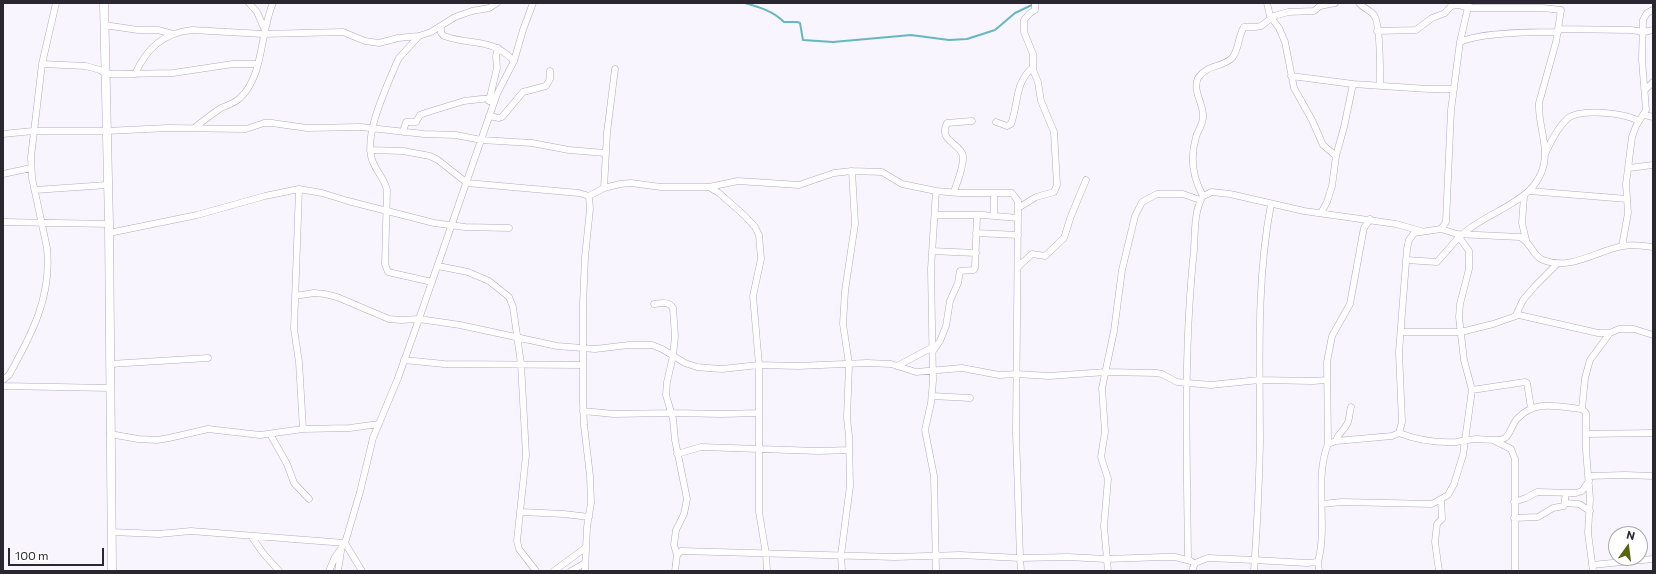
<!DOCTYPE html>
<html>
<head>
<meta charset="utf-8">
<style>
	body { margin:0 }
	#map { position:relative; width:1656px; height:574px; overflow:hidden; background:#f8f5ff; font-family:Commissioner,sans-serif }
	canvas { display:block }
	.frame { position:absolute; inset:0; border:4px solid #2a2730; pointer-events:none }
	.north { position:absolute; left:1608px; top:526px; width:40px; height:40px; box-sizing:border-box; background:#fff; border:1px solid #aaa9ac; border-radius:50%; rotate:14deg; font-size:11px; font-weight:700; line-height:16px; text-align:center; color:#2a2730 }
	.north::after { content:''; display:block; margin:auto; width:14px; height:18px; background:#54660f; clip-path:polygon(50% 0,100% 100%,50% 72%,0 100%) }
	.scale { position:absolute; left:8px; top:548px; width:96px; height:18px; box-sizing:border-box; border:2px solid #2a2730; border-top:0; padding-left:5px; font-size:12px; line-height:14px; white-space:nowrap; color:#2a2730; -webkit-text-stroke:3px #fff; paint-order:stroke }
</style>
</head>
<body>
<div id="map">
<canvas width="1656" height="574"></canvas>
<div class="frame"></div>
<div class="north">N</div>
<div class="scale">100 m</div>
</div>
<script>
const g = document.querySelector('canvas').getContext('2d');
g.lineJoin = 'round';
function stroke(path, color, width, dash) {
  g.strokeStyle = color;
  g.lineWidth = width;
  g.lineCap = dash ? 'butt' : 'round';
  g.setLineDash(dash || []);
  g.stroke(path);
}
const stream = new Path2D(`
	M 745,3 C 759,7 773,11 784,22 L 797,22 L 800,23 L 803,40 L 833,42 L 911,35 L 949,40 L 967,39 L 995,30 L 1015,13 L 1034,4`);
const minor = new Path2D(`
	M 249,3 L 257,12 L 264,28
	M 1267,3 L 1270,16 L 1279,28 L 1285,42 L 1294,88 L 1312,120 L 1323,145 L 1336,156
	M 1359,3 C 1363,8 1370,10 1374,15 C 1381,25 1380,71 1380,85
	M 104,25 L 138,30 L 158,30 L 173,34
	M 441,27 L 441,33 L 444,36 C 472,46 491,37 514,61
	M 1559,29 L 1631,30 L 1644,32 L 1653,30
	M 1377,31 L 1416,30 L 1432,18 L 1445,13 L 1451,6 L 1459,5 L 1468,8 L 1543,8 L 1561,10 L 1556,42 L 1539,103 C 1538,120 1545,137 1545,154 C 1544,201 1492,208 1464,233
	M 419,36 L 399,58 L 396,64 C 386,89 366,129 371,156 C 373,168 384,177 387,190 L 385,264 L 388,272 L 432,282
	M 1460,42 C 1481,32 1534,32 1558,32
	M 42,64 L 86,66 L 100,70 L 106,74 L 123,74 L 173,73 L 233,64 L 258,64
	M 135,74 C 147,48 163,33 192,30 L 263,34 L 343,32 L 365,41 L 379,43 L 398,38 L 419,36 L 431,32 L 455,17 L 472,11 L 489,8 L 497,3
	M 1291,76 L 1353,84 L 1428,89 L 1454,89
	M 1645,90 L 1653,82
	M 489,101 L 497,68 L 496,56 L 498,48
	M 1645,115 L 1653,117
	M 489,116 L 499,118 L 502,117 L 523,92 L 546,86 L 550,79 L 550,71
	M 996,122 L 1007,126 L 1011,124 C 1019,102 1014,84 1033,67
	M 194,128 C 203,121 212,114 221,108 C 228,105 235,103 240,98 C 264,76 260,32 273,3
	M 403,132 L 406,122 L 416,122 L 420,115 L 425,113 L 464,101 L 490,98
	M 3,134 L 33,131 L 106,131 L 168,128 L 246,129 L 264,123 L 272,123 L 307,128 L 361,127 L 424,134 L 456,135 L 481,140 L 532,143 L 569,150 L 605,153
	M 370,150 L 403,151 L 430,156 L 438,160 L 467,183 L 579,193 L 589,196 L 590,209 L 585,257 L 583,305 L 583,404 L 584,425 L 590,476 L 591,503 L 587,527 L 585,571
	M 1546,152 C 1551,141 1559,126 1568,118 C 1582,108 1624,113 1639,121
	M 1629,168 L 1653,165
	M 3,174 L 31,168
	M 709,187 L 738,181 L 799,185 L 834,173 L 852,171 L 882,172 L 902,184 L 936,191 L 959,193 L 1012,193 L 1018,201 L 1018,208 L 1016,433 L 1020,558 L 1021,571
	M 604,188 L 607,133 L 615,69
	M 299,189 L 294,329 L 299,362 L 303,429
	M 35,190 L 107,185
	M 936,191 L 931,269 L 933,381 L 931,403 L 925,430 L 934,476 L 936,571
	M 1529,191 L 1627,199
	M 954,192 C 957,182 964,167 963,156 C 960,142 938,142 947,123 L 972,121
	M 589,196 L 604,188 L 620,184 L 631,183 L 661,187 L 709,187 L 719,193 L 745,216 L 755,227 L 759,235 L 761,259 L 753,296 L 759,365 L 759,512 L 766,554 L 767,571
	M 1203,196 C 1193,178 1190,157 1196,137 C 1198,130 1203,124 1203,117 C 1204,104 1192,91 1198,78 C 1207,64 1222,68 1232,58 C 1239,50 1238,36 1244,27 L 1255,27 L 1261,26 L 1274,16 L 1288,12 L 1314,11 L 1320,6 L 1335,3
	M 1524,196 L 1522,223 L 1526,240
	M 1018,208 L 1036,197 L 1054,192 L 1057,185 L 1054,132 L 1041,101 L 1038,82 L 1033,70 L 1033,54 L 1024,32 L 1024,20 L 1030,13 L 1035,10 L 1035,3
	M 1321,213 L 1327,202 L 1332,186 L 1336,156 L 1344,127 L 1353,84
	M 935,215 L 983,215 L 1018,218
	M 994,215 L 994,194
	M 3,222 L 109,224
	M 1441,229 L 1457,234 L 1520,237 C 1532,243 1532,256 1543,260 C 1570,271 1596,251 1623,246 C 1633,244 1643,246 1653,247
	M 109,233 L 197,215 L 265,196 L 299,189 L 322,193 L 348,201 L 434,223 L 465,227 L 509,228
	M 976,233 L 1018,235
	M 1622,246 L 1628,213 L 1626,184 L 1632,137 L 1636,126 L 1646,110 L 1642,60 L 1643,20 L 1647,13 L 1653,10
	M 932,251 L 976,253
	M 1406,260 L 1437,262 L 1459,237
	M 438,266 L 468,272 L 489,281 L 509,297 L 513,307 L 521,364 L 526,455 L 517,541 L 519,549 L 536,571
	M 1018,267 L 1032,254 L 1045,256 L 1064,238 L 1071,216 L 1086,180
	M 295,296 L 314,293 L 325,294 L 337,297 L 389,319 L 401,320 L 419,319 L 460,325 L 557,346 L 595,349 L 629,345 L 652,345 L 662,349 L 685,363 L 697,367 L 708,368 L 722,369 L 759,365 L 798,366 L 867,363 L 891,364 L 916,372 L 962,368 L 999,375 L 1017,374 L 1049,376 L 1106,372 L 1156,373 L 1162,374 L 1177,382 L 1211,385 L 1259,380 L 1313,381 L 1326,380
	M 654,304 C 661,303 669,301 673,308 L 675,336 L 673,356 L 667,382 L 666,395 L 673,419 L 675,440 L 687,499 L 684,514 L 676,530 L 674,545 L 677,555
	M 1516,315 L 1523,300 L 1535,286 L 1558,263
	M 1401,332 L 1461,332 L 1493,324 L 1519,315 L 1598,333 L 1610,333
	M 933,351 L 940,341 L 946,326 L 950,301 L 958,283 L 960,271 L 974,270 L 975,268 L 977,215
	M 404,360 L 444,364 L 583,365
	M 110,364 L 208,358
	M 897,366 L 933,347
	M 3,380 L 9,375 C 32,334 52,296 47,248 L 32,178 L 31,157 L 42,64 L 56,3
	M 3,386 L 110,388
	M 1472,390 L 1525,382 L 1527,383 L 1531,408
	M 932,396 L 970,398
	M 1582,409 L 1585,378 L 1590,360 L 1610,333 L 1619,329 L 1634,329 L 1653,335
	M 583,411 L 614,414 L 671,413 L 722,414 L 759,413
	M 1399,433 C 1417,440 1436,443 1456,442 C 1463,441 1470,439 1477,439 C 1485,439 1498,442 1505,438 C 1511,434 1512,423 1518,418 C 1536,399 1559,407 1582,409 L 1586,413 L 1586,450 L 1590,499 L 1588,533 L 1593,571
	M 110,434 L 138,439 L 157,440 L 169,438 L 208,429 L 260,435 L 303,429 L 350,428 L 379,424
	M 270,434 L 287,464 L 294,483 L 309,499
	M 1586,434 L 1653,433
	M 1336,441 C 1338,433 1344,431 1347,424 C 1350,419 1349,413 1351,407
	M 1495,441 L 1511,449 L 1515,459 L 1515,571
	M 1328,444 L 1327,362 L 1332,336 L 1350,304 L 1362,238 L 1364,228 L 1370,219
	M 677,454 L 701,447 L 819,451 L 849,450
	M 1589,476 L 1625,475 L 1653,476
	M 1514,502 L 1526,498 L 1537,492 L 1576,493 L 1582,491 L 1589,481
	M 1565,503 L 1579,504 L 1590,511
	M 1322,504 L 1342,502 L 1432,504 L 1448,495 L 1454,484 L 1463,455 L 1472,390 L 1464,360 L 1459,317 L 1460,304 L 1469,269 L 1469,251 L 1457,234
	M 521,512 L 564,514 L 589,517
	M 1514,518 L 1538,517 L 1553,508 L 1564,506 L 1566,493
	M 111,532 L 159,534 L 191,531 L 345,543 L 362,571
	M 251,536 L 263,553 L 279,571
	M 1188,560 C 1187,456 1183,353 1194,250 C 1195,233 1194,210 1203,196 L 1212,192 L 1230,194 L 1304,211 L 1396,224 L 1421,231
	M 1318,562 L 1319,571
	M 1592,565 L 1653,559
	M 329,571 L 335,557 L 345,543 L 360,492 L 373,438 L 398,378 L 419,319 L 497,94 L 514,61 L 523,30 L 533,3
	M 338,571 L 341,551
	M 554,571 L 585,548
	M 571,571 L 585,563
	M 675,571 L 677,555 L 681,551 L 895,557 L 960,555 L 1020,558 L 1068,557 L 1106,559 L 1163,557 L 1175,557 L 1191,561
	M 842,571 L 841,555 L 850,486 L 849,436 L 847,418 L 849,364 L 843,324 L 845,291 L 855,224 L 852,171
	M 1108,571 L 1104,526 L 1108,479 L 1101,457 L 1105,432 L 1102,388 L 1114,331 L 1122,270 L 1135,216 L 1142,202 L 1157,194 L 1183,194 L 1200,200
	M 1192,571 L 1195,563 L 1208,558 L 1254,560 L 1307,563 L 1318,562 C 1328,526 1314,478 1328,444 L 1336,441 L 1392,436 L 1399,433 L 1402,422 L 1399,352 L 1407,249 L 1409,240 L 1414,233 L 1441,229 L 1446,222 L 1451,110 L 1460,42 L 1469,3
	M 1254,571 C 1257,529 1259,486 1260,443 C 1260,363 1256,283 1271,204
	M 1439,571 L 1435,542 L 1437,524 L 1442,519 L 1441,500`);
const tertiary = new Path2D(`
	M 104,3 L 109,224 L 112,571`);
stroke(stream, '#65b8c1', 2);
stroke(minor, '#b2aac1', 7);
stroke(tertiary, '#b2aac1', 9);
stroke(minor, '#fff', 6);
stroke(tertiary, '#fff', 8);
</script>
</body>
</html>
